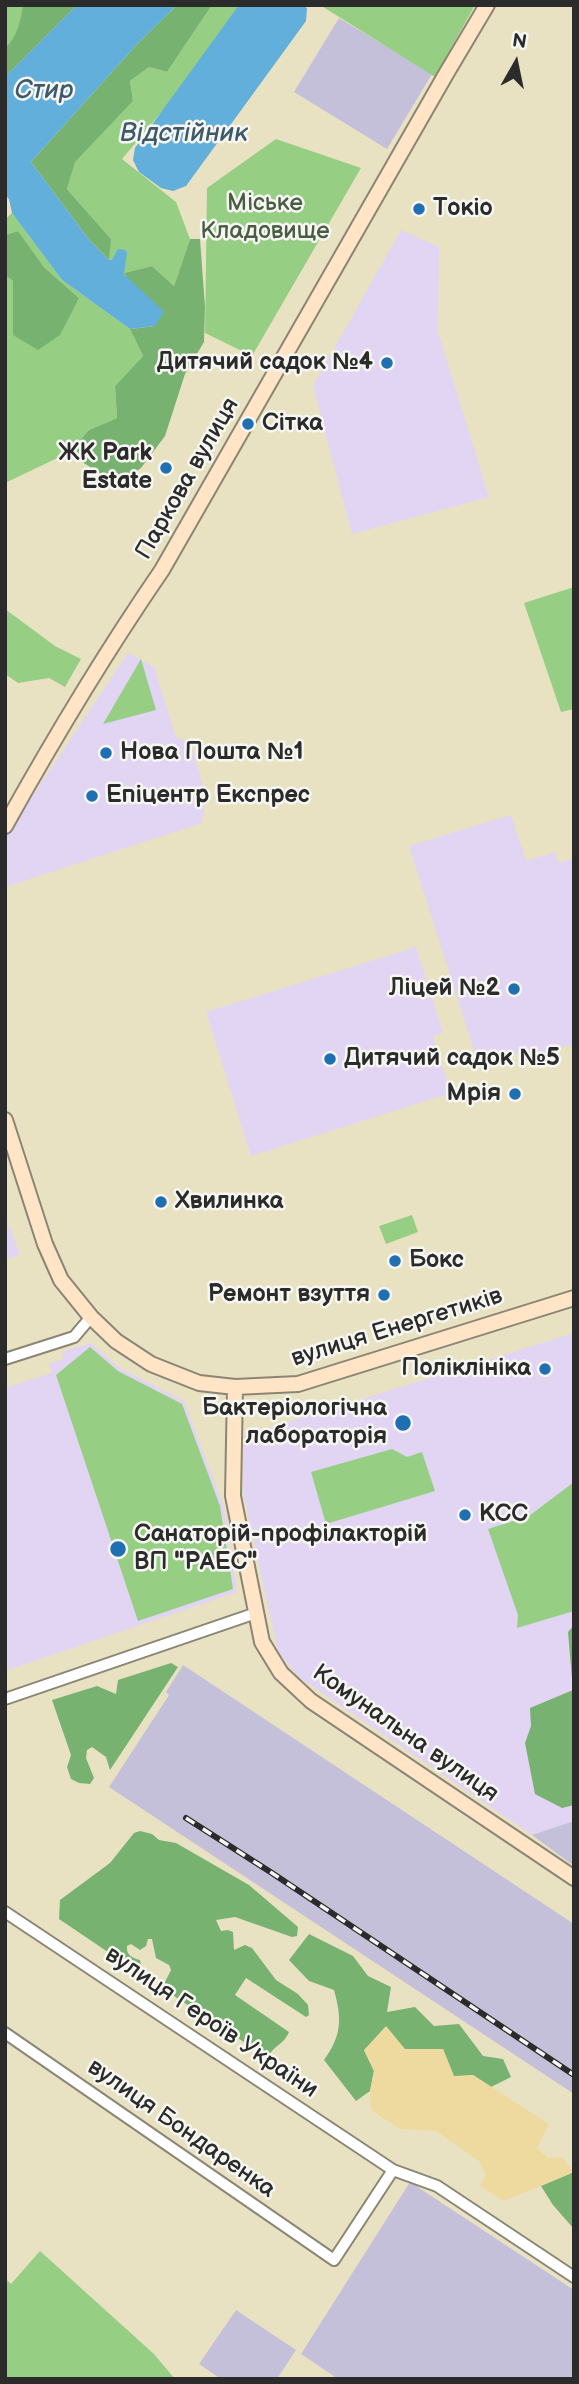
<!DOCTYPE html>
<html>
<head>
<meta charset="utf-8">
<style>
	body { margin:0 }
	#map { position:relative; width:579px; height:2384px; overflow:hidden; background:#e9e2c2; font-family:"Balsamiq Sans",sans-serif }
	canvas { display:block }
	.frame { position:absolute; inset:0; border:7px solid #2b2b2b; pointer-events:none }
	.north { position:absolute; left:481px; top:28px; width:70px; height:70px; -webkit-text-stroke:5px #f6f6f2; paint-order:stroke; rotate:9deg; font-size:19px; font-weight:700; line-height:28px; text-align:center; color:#2b2b2b }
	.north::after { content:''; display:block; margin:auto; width:24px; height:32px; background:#2b2b2b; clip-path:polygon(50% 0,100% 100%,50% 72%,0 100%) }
</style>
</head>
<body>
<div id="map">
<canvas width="579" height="2384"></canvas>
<div class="frame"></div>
<div class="north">N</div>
</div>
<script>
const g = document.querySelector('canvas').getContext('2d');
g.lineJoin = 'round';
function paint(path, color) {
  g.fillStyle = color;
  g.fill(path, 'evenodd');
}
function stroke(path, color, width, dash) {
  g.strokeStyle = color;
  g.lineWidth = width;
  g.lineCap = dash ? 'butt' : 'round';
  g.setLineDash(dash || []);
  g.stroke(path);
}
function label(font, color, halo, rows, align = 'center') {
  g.font = font + ' "Balsamiq Sans",sans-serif';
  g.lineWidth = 5;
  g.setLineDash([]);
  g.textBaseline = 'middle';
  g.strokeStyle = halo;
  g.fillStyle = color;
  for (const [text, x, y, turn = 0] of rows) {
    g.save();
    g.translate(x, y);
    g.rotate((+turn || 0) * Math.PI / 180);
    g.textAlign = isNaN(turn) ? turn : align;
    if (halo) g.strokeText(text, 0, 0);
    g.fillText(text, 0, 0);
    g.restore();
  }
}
const built = new Path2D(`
	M 401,230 L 439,247 L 438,332 L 489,497 L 352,534 L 313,386 Z
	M 128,653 L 154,667 L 176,737 L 191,744 L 206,798 L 202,823 L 5,887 L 5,837 Z
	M 511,815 L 526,861 L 555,852 L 558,863 L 574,858 L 574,1044 L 532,1055 L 517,1054 L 479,1066 L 409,846 Z
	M 416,947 L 443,1033 L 433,1036 L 451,1093 L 251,1156 L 206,1012 Z
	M 5,1215 L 20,1255 L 5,1260 Z
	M 574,1333 L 574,1821 L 532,1835 L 300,1678 L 278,1652 L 243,1492 L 243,1436 Z
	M 91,1343 L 120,1368 L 184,1401 L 224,1507 L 237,1592 L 5,1671 L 5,1388 L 52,1373 L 49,1364 L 64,1359 L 61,1352 Z`);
const industrial = new Path2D(`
	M 339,18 L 432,74 L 387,149 L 294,92 Z
	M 183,1665 L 574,1924 L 574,2094 L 109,1787 L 169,1695 L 166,1692 Z
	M 574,1821 L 574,1866 L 532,1835 Z
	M 410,2182 L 574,2290 L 574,2379 L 338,2379 L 301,2354 Z
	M 236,2310 L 296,2350 L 277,2379 L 221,2379 L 199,2364 Z`);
const green = new Path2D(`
	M 5,5 L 77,5 L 5,77 Z
	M 212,5 L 251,5 L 122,159 L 176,202 L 190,239 L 174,286 L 152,266 L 124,273 L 123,268 L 109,260 L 110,238 L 67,189 L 75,161 L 133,101 L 130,81 L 149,67 L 167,72 Z
	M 320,5 L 475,5 L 435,77 Z
	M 276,139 L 361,168 L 252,356 L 205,333 L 207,188 Z
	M 12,213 L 62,280 L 130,329 L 143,356 L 115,386 L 117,418 L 89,430 L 68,453 L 5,483 L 5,275 L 13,281 L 14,307 L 79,298 L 44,267 L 18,231 L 5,235 L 5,219 Z
	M 574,587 L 574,709 L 561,712 L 524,603 Z
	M 5,609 L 55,646 L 81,659 L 65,687 L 49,678 L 18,683 L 5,674 Z
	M 141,659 L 156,710 L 103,724 Z
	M 412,1215 L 418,1232 L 386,1244 L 379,1226 Z
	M 90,1347 L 118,1371 L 182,1404 L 220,1506 L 233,1589 L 138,1621 L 56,1375 Z
	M 392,1449 L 407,1457 L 422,1452 L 435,1491 L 326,1524 L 311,1472 Z
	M 574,1482 L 574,1611 L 517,1628 L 518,1615 L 488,1529 L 529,1516 Z
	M 40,2251 L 154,2354 L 175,2379 L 5,2379 L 5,2278 L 11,2284 Z`);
const forest = new Path2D(`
	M 23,5 L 77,5 L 5,77 L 5,48 C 17,38 21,20 23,5 Z
	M 177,5 L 212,5 L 167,72 L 149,67 L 130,81 L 133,101 L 75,162 L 67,189 L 111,239 L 109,260 L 90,241 L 31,162 L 137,44 Z
	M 18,231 L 44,267 L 79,298 L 60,335 L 38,350 L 13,335 L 13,281 L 5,275 L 5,235 Z
	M 190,239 L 200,239 L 205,307 L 204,342 L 185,374 L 165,436 L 141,468 L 117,484 L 68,453 L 89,430 L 117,418 L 115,386 L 143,356 L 130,329 L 155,326 L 124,273 L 152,266 L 174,286 Z
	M 574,1625 L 574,1805 L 562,1808 L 535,1794 L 525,1743 L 531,1726 L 530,1708 L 573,1690 L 568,1632 Z
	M 171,1663 L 178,1667 L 110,1770 L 106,1757 L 92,1747 L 87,1750 L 86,1758 L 94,1778 L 90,1784 L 79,1783 L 71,1779 L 67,1767 L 71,1755 L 52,1700 L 97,1686 L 116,1694 L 118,1680 Z
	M 140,1831 L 152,1834 L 159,1840 L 176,1843 L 249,1885 L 298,1927 L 297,1936 L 292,1937 L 235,1917 L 216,1920 L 221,1931 L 228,1930 L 233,1932 L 234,1950 L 245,1945 L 252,1948 L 276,1980 L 298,1994 L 308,2005 L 309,2015 L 306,2017 L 246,1978 L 235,1995 L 289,2032 C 283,2046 273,2045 268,2058 L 162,1988 L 171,1970 L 169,1965 L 156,1958 L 152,1939 L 148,1939 L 146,1946 L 140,1950 L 131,1944 L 127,1946 C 126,1955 132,1958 140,1960 L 142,1970 L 139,1973 L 59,1919 L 60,1900 L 110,1863 L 134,1833 Z
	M 309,1934 L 353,1956 L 368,1976 L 391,1987 L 387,2012 L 415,2007 L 434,2026 L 459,2024 L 483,2056 L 503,2059 L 511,2077 L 491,2087 L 473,2075 L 454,2077 L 443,2049 L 364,2050 L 374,2071 L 370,2091 L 356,2101 L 324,2060 C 342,2035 342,2019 334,1990 L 309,1981 L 289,1960 Z
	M 574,2172 L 574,2229 L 553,2205 L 541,2186 Z`);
const sand = new Path2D(`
	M 386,2026 L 405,2049 L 443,2049 L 454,2076 L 473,2075 L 549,2124 L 537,2148 L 548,2158 L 562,2157 L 574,2172 L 504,2201 L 480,2186 L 486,2175 L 479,2161 L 436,2131 L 400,2129 L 371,2110 L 370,2091 L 374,2071 L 364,2050 Z`);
const water = new Path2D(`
	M 77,5 L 177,5 L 137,44 L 31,162 L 90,241 L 109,260 L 112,260 L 118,249 L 125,250 L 127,253 L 124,274 L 164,312 L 155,326 L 130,329 L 62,280 L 12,213 L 9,199 L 5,195 L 5,77 Z
	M 239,5 L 305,5 L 307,9 L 306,21 L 186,186 L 173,191 L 161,188 L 139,172 L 133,160 L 135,148 Z`);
const street = new Path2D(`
	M 5,1359 L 74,1337 L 91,1317
	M 5,1699 L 256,1613
	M 5,1912 L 393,2170 L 437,2186 L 574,2277
	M 5,2033 L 334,2260 L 393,2170`);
const secondary = new Path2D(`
	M 5,826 C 54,738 105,653 162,570 L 446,74 L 487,5
	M 5,1120 L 45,1244 L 61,1280 L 91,1317 L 116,1341 L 151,1364 L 199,1383 L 235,1387 L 298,1384 L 574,1298
	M 235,1387 L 233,1496 L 262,1642 L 281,1673 L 311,1701 L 574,1878`);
const rail = new Path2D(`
	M 186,1818 L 272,1873 L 574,2075`);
const markers = [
	[419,209,7,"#1f6fb2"],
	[387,363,7,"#1f6fb2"],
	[248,424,7,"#1f6fb2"],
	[166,468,7,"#1f6fb2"],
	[106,753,7,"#1f6fb2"],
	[92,796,7,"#1f6fb2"],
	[514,989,7,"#1f6fb2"],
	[330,1059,7,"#1f6fb2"],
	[515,1094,7,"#1f6fb2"],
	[161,1202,7,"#1f6fb2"],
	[395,1261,7,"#1f6fb2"],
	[384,1295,7,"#1f6fb2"],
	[545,1369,7,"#1f6fb2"],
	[403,1423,9,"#1f6fb2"],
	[465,1515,7,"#1f6fb2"],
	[118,1549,9,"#1f6fb2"]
];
const parkNames = [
	["Міське",265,204],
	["Кладовище",265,232]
];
const poiNames = [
	["Токіо",433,209],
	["Дитячий садок №4",373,363,"right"],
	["Сітка",262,424],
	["ЖК Park",152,454,"right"],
	["Estate",152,482,"right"],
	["Нова Пошта №1",120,753],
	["Епіцентр Експрес",106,796],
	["Ліцей №2",500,989,"right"],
	["Дитячий садок №5",344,1059],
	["Мрія",501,1094,"right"],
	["Хвилинка",175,1202],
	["Бокс",409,1261],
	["Ремонт взуття",370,1295,"right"],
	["Поліклініка",531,1369,"right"],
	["Бактеріологічна",387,1409,"right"],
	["лабораторія",387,1437,"right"],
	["КСС",479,1515],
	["Санаторій-профілакторій",134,1535],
	["ВП \"РАЕС\"",134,1563]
];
const streetNames = [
	["Паркова вулиця",188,479,-60],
	["вулиця Енергетиків",397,1328,-17],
	["Комунальна вулиця",405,1734,35],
	["вулиця Героїв України",211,2023,34],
	["вулиця Бондаренка",181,2129,35]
];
const waterNames = [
	["Стир",44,91],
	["Відстійник",184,134]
];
paint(built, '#e2d4f3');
paint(industrial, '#c5c0da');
paint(green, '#96cf83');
paint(forest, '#78b271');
paint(sand, '#eeda9e');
paint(water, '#62afdb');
stroke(street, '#8a8676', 14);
stroke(secondary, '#8a8676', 18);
stroke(street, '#fff', 10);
stroke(secondary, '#ffe4c6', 14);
stroke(rail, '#2b2b2b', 6);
stroke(rail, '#f6f6f2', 3.5, [10]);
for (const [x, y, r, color] of markers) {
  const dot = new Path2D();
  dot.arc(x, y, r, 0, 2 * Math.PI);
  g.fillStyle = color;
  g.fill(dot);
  stroke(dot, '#f6f6f2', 2.5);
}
label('24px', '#4b5c45', '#f6f6f2', parkNames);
label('bold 24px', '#2b2b2b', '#f6f6f2', poiNames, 'left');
label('24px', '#2b2b2b', '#f6f6f2', streetNames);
label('italic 26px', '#3e5969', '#f6f6f2', waterNames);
</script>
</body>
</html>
